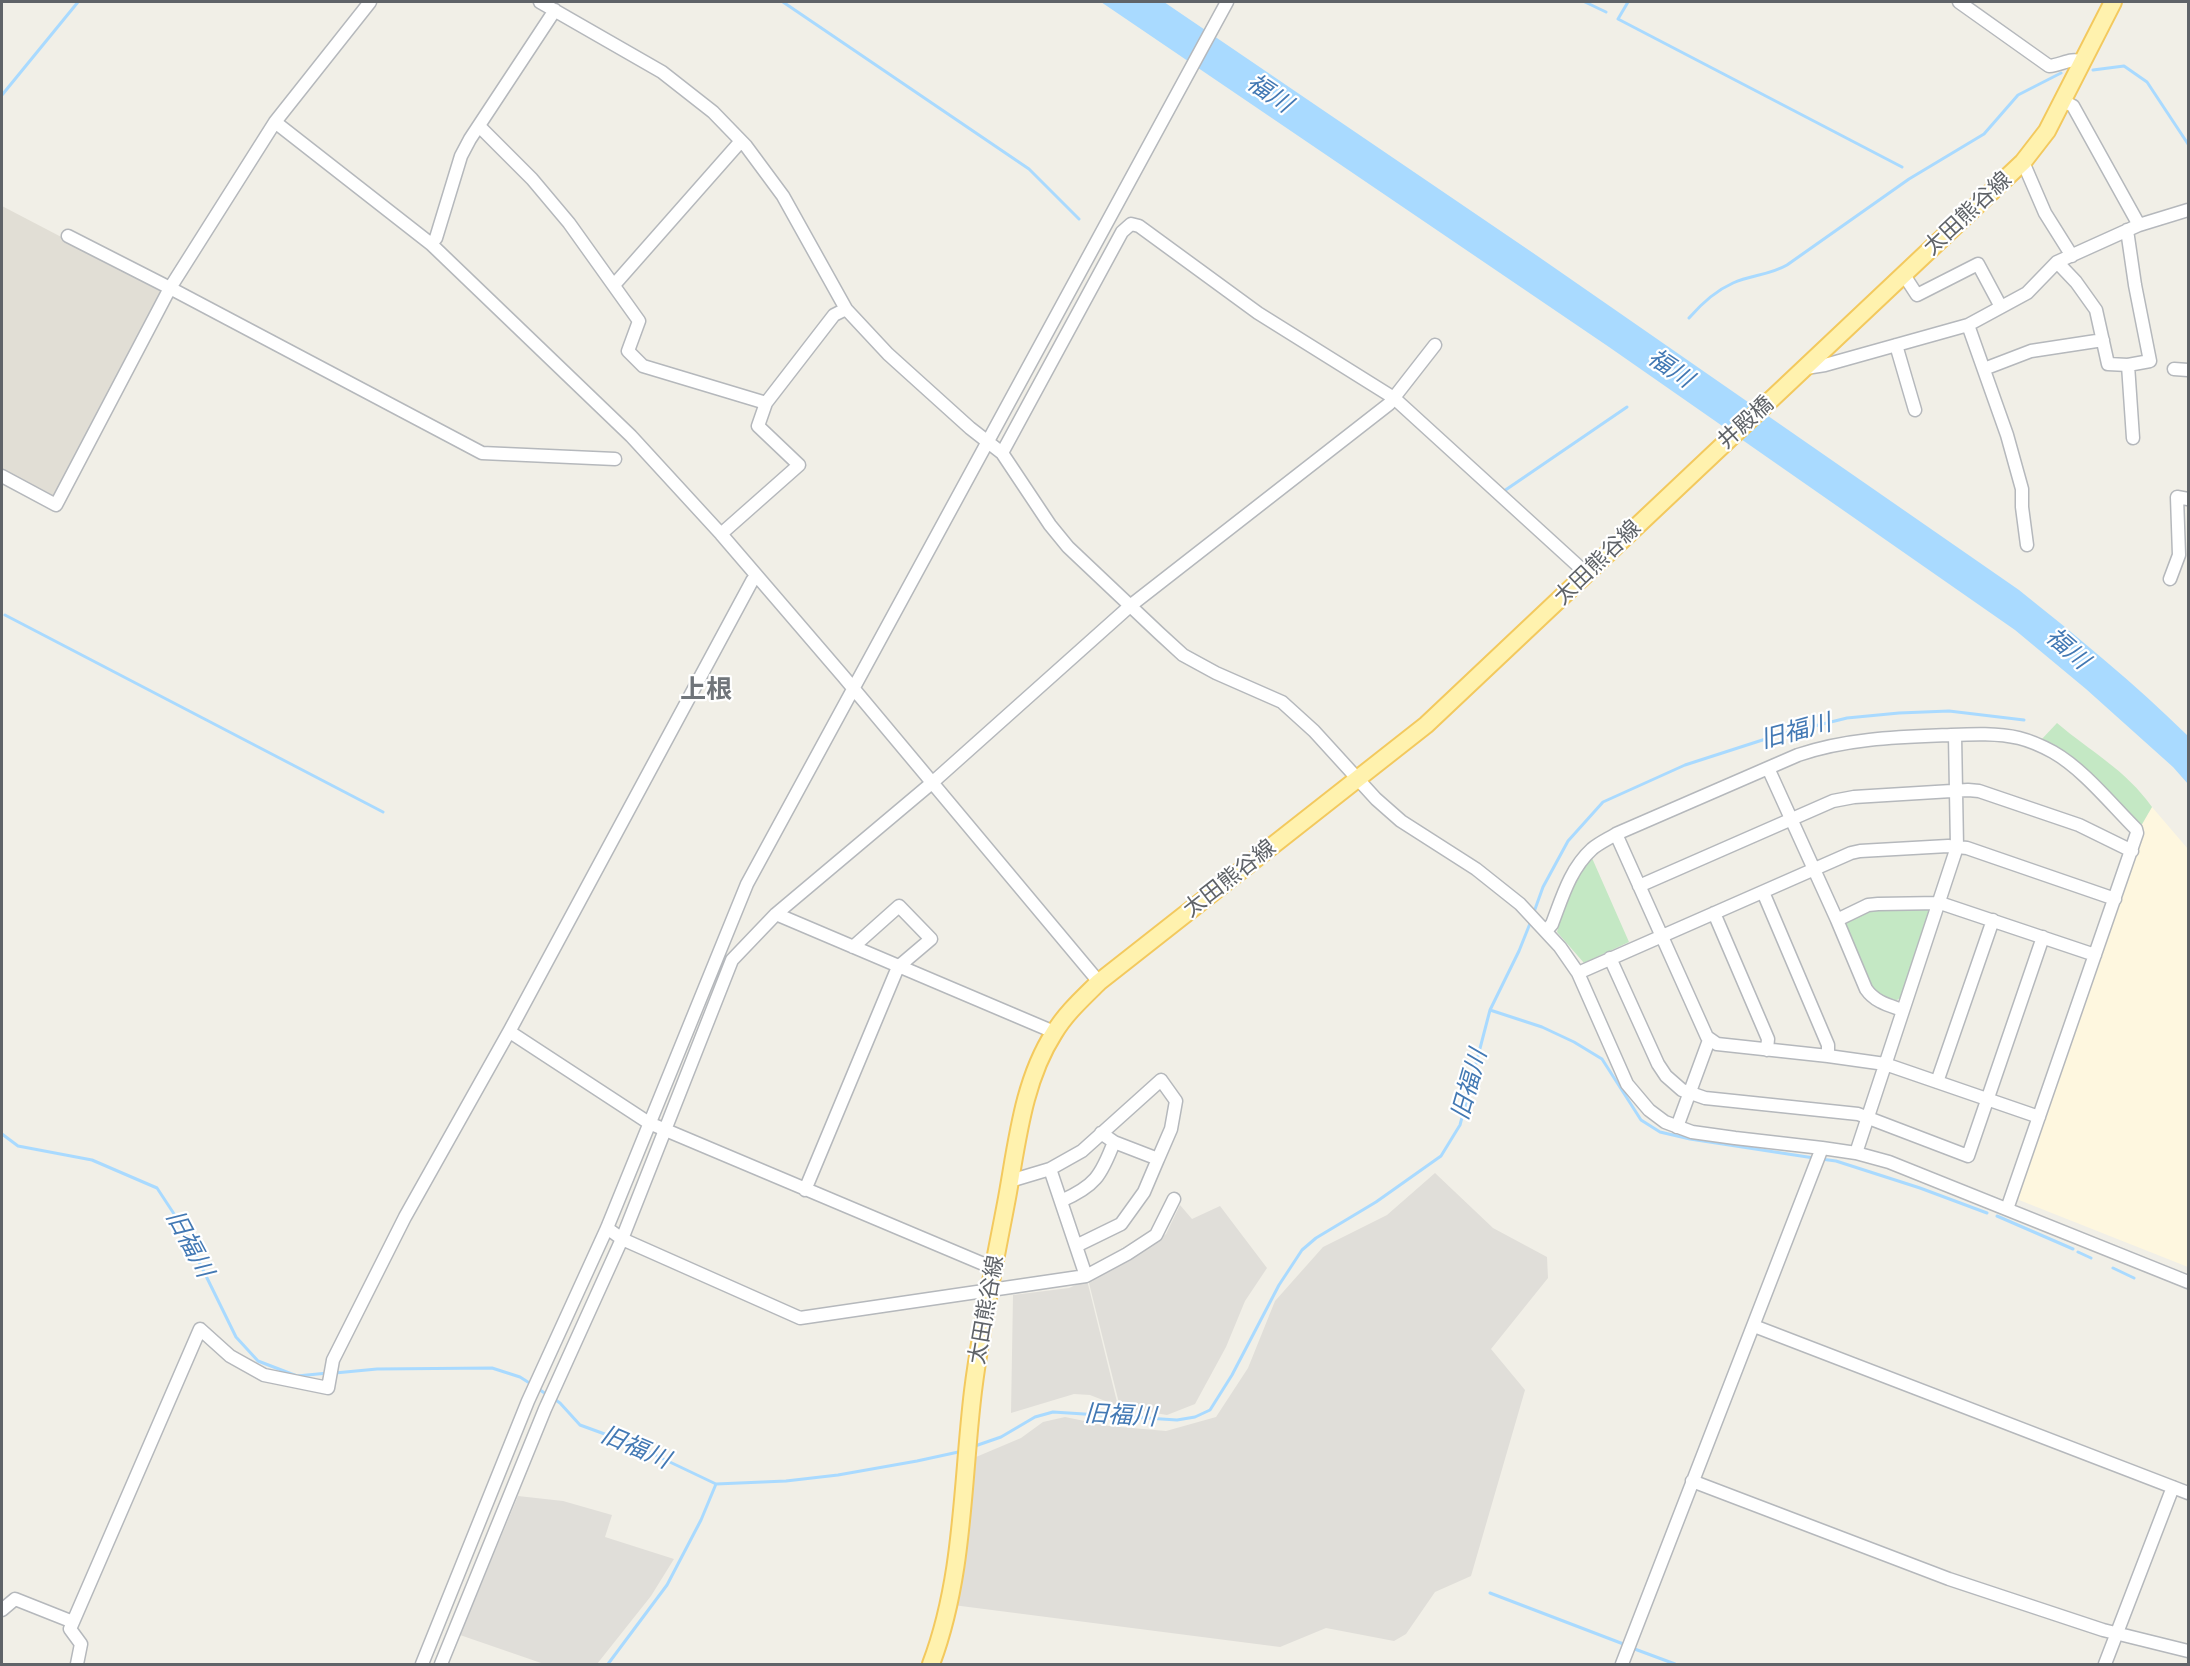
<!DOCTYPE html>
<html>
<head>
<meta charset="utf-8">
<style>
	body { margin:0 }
	#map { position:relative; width:2190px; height:1666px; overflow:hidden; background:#f1efe7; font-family:Karla,sans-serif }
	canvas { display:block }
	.frame { position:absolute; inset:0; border:3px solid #5f6368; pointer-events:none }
</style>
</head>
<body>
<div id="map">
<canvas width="2190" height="1666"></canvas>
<div class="frame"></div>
</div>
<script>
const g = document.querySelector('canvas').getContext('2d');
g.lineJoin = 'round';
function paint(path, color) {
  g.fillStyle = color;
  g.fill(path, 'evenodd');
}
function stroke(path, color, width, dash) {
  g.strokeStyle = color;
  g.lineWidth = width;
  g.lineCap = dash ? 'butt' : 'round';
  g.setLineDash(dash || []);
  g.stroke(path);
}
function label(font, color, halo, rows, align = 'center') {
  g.font = font + ' Karla,"Noto Sans JP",sans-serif';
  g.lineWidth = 4.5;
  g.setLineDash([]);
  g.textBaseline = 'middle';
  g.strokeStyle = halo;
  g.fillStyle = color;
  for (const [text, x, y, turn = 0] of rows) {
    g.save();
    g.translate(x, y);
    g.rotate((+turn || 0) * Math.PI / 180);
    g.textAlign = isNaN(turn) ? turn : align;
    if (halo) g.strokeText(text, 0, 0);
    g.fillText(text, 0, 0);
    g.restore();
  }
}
const commercial = new Path2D(`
	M 2152,807 L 2188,849 L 2188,1267 L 2019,1200 L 2018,1197 L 2144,831 L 2141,826 Z`);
const industrial = new Path2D(`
	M 1435,1173 L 1493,1228 L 1547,1257 L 1548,1278 L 1491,1349 L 1525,1390 L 1471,1576 L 1435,1592 L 1406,1634 L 1394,1641 L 1326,1628 L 1280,1647 L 953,1605 L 969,1515 L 976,1457 L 1021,1438 L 1043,1422 L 1065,1417 L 1109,1426 L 1166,1431 L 1216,1417 L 1248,1368 L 1275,1301 L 1323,1247 L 1387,1215 Z
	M 1180,1205 L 1192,1219 L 1220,1206 L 1267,1268 L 1245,1301 L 1226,1347 L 1195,1404 L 1167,1415 L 1120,1407 L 1088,1279 L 1139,1253 L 1166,1234 Z
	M 1087,1280 L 1118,1406 L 1090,1395 L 1074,1394 L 1011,1413 L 1013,1295 L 1069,1288 Z
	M 518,1496 L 563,1501 L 612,1515 L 605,1537 L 674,1559 L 651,1596 L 597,1664 L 544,1664 L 460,1635 Z`);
const education = new Path2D(`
	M 2,206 L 159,288 L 161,291 L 54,497 L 2,472 Z`);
const green = new Path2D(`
	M 2057,723 C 2091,752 2125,769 2152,807 L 2141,826 L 2076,761 L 2041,740 Z
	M 1592,858 L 1629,942 L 1584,963 L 1557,932 C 1566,904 1572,879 1592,858 Z
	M 1927,906 L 1931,913 L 1900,998 L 1894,1002 L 1879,996 L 1871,989 L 1844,927 L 1846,919 L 1871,909 Z`);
const water = new Path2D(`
	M 1101,2 L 1164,2 L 1536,255 L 2019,590 C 2078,637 2135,684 2188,736 L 2188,784 L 2173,767 L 2086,689 L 2015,630 L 1609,347 Z`);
const stream = new Path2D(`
	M 783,2 L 1029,169 L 1079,219
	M 1585,2 L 1606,12
	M 1628,2 L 1618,19 L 1902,167
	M 2093,70 L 2124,66 L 2147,82 L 2188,144
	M 2,95 L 78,2
	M 1689,318 C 1702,303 1715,291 1733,283 C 1751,275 1770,275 1787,265 L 1909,179 L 1984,134 L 2018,95 L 2061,73
	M 1504,491 L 1627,407
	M 5,615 L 383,812
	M 1534,912 L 1543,887 L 1568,841 L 1603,802 L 1685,765 L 1778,735 L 1847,718 L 1899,713 L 1949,711 L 2024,720
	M 1490,1010 L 1542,1027 L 1574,1042 L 1602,1059 L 1641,1120 L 1660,1132 L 1690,1139 L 1814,1158
	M 2,1134 L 18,1146 L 92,1160 L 157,1188 L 180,1223 L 236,1337 L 258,1361 L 297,1376 L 328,1373
	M 1821,1159 L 1836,1161 L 1920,1188 L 1987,1213
	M 1997,1216 L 2073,1249
	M 2078,1252 L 2091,1258
	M 2113,1268 L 2134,1278
	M 335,1373 L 377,1369 L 492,1368 L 520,1377 L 531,1384
	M 537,1388 L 549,1396
	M 554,1399 L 560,1403 L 580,1425 L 632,1444 L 716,1484 L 786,1481 L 838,1475 L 917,1461 L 963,1451
	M 975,1446 L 1001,1437 L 1035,1417 L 1053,1412 L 1177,1420 L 1195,1417 L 1210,1410 L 1232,1375 L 1279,1285 L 1302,1250 L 1316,1238 L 1376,1202 L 1441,1156 L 1460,1125 L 1490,1010 L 1519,951 L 1531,921
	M 1490,1593 L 1626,1645
	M 1632,1648 L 1675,1664
	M 608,1664 L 667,1585 L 701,1520 L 716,1484`);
const minor = new Path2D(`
	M 540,2 L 662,72 L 713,112 L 746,146 L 783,196 L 846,309 L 888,354 L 970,428 L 1002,453 L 1050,525 L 1068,547 L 1159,633 L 1183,655 L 1216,673 L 1282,702 L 1314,731 L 1376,799 L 1401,821 L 1476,869 L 1520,904 L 1560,947 L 1578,973 L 1627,1084 L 1649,1110 L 1665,1122 L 1692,1132 L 1735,1138 L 1822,1148 L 1856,1153 L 1889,1162 L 2188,1282
	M 1959,2 L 2049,66 C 2062,65 2070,57 2083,62
	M 2063,101 L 2073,106 L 2139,225
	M 275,122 L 431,244 L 631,436 L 721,534 L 843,676 L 1099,982
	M 480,127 L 532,179 L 569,223 L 639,321 L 628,351 L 643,366 L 766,403
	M 2023,162 L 2045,213 L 2072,256
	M 2127,230 L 2135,285 L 2150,361 L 2128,365
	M 68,236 L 170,288 L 482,453 L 615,459
	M 431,244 L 436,238 L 461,156 L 470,139 L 555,10
	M 2057,262 L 2076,282 L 2096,310 L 2108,364 L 2128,365 L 2133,438
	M 1904,275 L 1917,295 L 1978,264 L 2001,307
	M 614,285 L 741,141
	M 1968,325 L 2007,435 L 2022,489 L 2022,507 L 2027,545
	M 1896,345 L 1915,410
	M 1806,368 L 1825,365 L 1968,325 L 2027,293 L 2057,262 L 2139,225 L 2188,210
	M 1984,369 L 2031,351 L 2103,340
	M 2174,369 L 2188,370
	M 1002,453 L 1122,232 L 1131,224 L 1139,226 L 1258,313 L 1394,398 L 1587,574
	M 2,476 L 56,505 L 170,288 L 275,122 L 370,2
	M 721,534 L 799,465 L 758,426 L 766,403 L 834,315 L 846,309
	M 2170,579 L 2179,555 L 2177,497 L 2188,499
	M 1768,768 L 1837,920 L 1866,989 C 1875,1002 1888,1005 1902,1010
	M 1616,834 L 1707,1037 L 1717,1044 L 1828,1056 L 1885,1064 L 2039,1117
	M 1639,886 L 1833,801 L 1854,797 L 1968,790 L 1979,791 L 2079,825 L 2132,851
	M 1763,892 L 1828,1045 L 1828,1056
	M 1714,913 L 1768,1039 L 1767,1050
	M 776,914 L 1054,1032
	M 1837,920 L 1868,905 L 1878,904 L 1940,903 L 2095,955
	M 1546,931 L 1552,924 C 1562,898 1570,869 1592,849 C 1599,843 1608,839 1616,834 L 1798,755 C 1848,738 1899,737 1951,735 C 1973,734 1998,733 2019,738 C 2031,741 2042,746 2053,752 C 2083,769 2111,804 2136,829 L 2137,833 L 2007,1209
	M 1610,958 L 1658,1064 L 1666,1076 L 1682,1090 L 1705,1098 L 1858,1114 L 1968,1156 L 2043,937
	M 1578,973 L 1851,853 L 1860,851 L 1948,846 L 1967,848 L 2115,899
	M 510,1030 L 513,1034 L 649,1123 L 993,1268
	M 1937,1082 L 1993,920
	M 1677,1127 L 1709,1040
	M 1856,1153 L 1957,847 L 1955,735
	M 1050,1169 L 1086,1276
	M 1010,1181 L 1050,1169 L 1082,1151 L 1161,1080 L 1176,1101 L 1171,1129 L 1158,1159
	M 805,1190 L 898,967 L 931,939 L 899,906 L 853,947
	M 1061,1201 C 1095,1186 1101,1176 1114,1142
	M 607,1228 L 622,1239 L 800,1318 L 1086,1276 L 1127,1254 L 1156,1235 L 1174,1199
	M 1076,1246 L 1121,1224 L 1144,1192 L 1158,1159 L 1114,1142 L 1101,1133
	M 1754,1326 L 2188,1493
	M 1692,1481 L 1949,1579 L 2103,1630 L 2188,1651
	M 2,1610 L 15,1599 L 73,1622
	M 77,1664 L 81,1644 L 70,1629 L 200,1329 L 230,1356 L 264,1375 L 328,1388 L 333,1360 L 405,1217 L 510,1030 L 752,581 L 756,576
	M 422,1664 L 528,1401 L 607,1228 L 747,884 L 1227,2
	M 441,1664 L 545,1409 L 622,1239 L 732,960 L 776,914 L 933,782 L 1130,606 L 1389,404 L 1435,345
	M 1622,1664 L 1822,1148
	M 2105,1664 L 2173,1487`);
const major = new Path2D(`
	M 931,1664 C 964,1577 962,1482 973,1391 C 981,1326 995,1262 1007,1198 C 1017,1143 1023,1081 1054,1033 C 1066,1013 1083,998 1099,982 L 1426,725 L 2023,162 L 2047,131 L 2113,2`);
const streetNames = [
	["太田熊谷線",1968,214,-43],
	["井殿橋",1746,423,-42],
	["太田熊谷線",1598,563,-44],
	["太田熊谷線",1230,879,-38],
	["太田熊谷線",987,1310,-80]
];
const waterNames = [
	["福川",1269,94,34],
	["福川",1670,369,34],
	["福川",2067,649,41],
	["旧福川",1796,732,-15],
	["旧福川",1470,1085,-74],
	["旧福川",189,1244,62],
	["旧福川",1120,1416,3],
	["旧福川",635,1448,23]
];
const quarterNames = [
	["上根",706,691]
];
paint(commercial, '#fef7df');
paint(industrial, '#e0ded9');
paint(education, '#e1ded5');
paint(green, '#c4e8c4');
paint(water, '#a9daff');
stroke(stream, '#a9daff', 3);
stroke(minor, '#b5b8bc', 15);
stroke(major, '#f3c95e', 20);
stroke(minor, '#fff', 12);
stroke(major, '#fff2ae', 16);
label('22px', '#5f6368', '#fff', streetNames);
label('italic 24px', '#4379b4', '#fff', waterNames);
label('bold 26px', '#70757a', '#fff', quarterNames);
</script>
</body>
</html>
